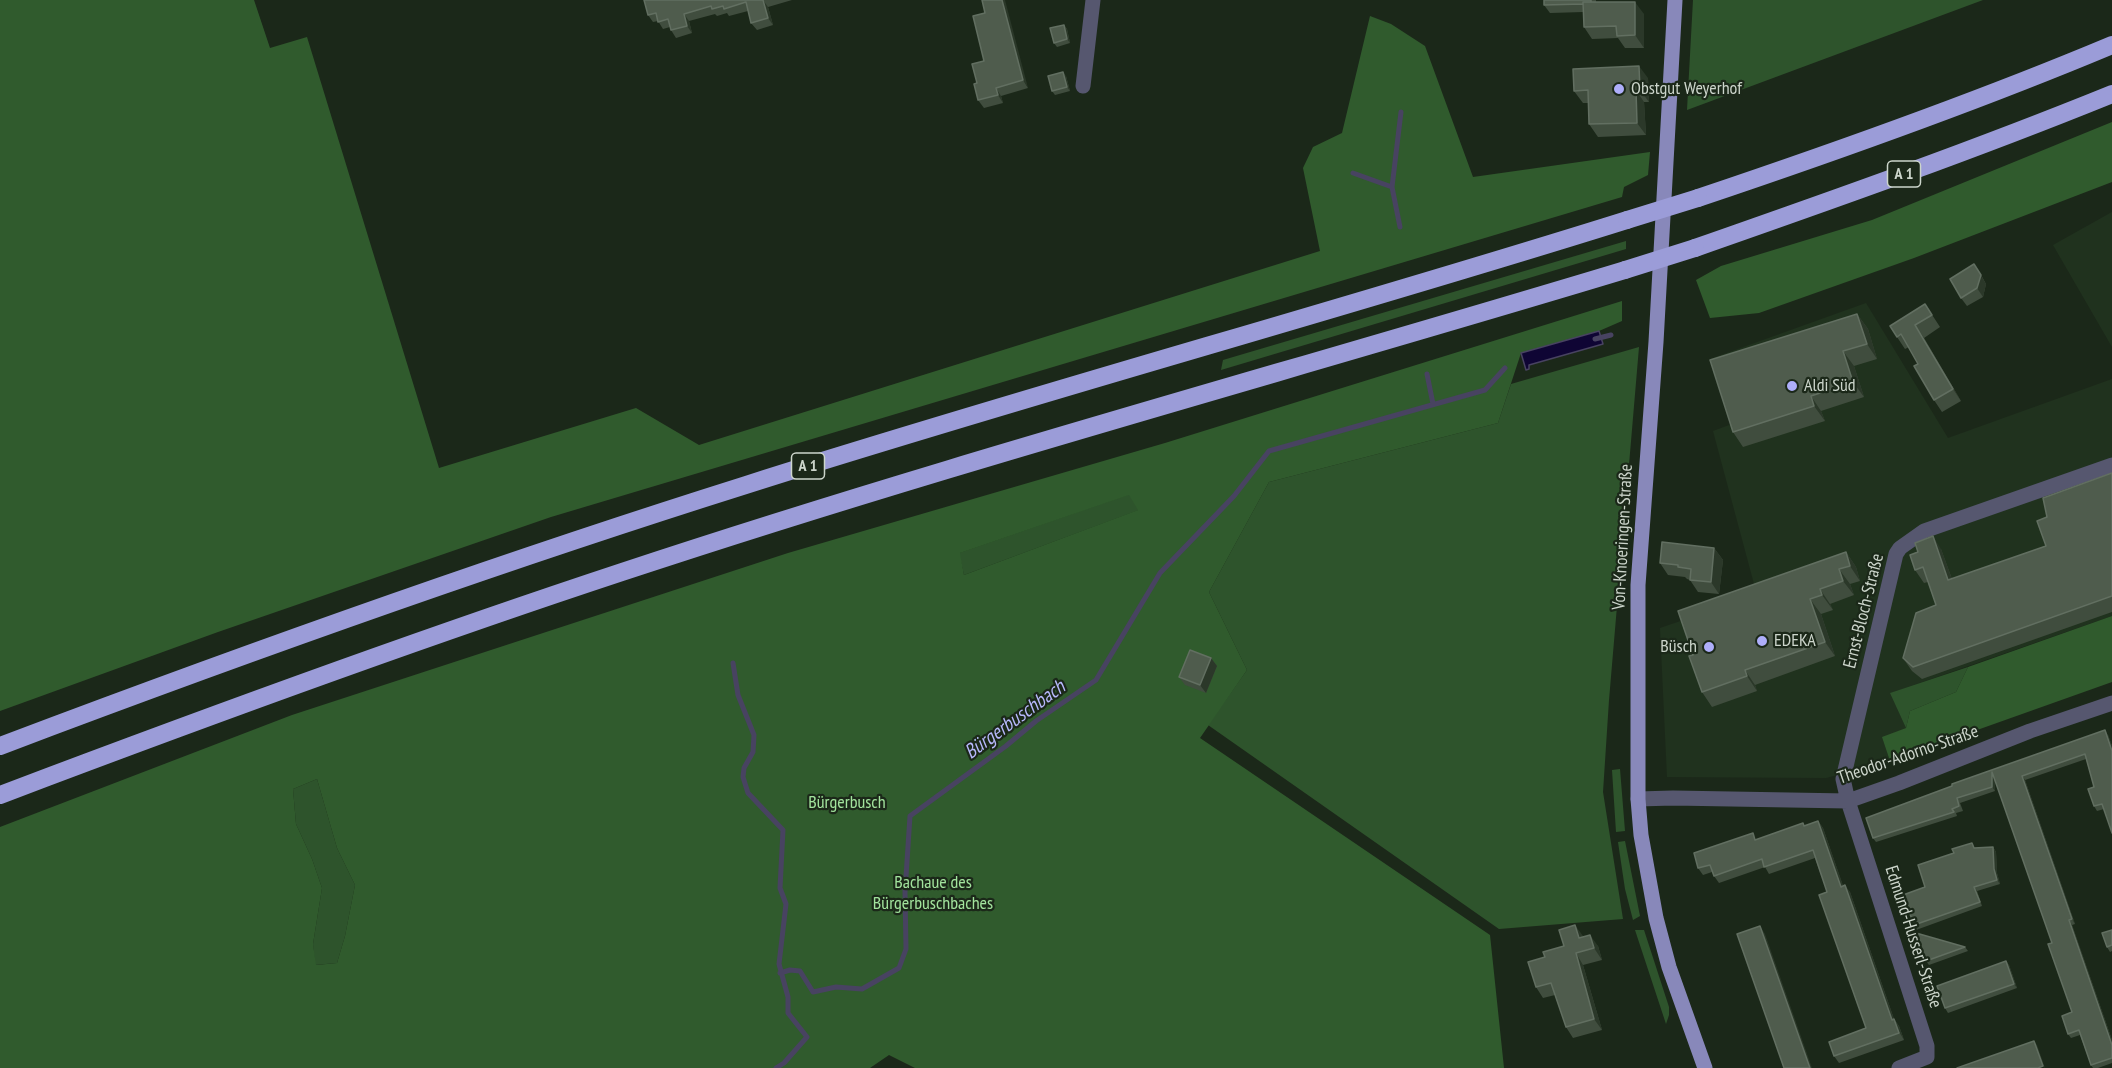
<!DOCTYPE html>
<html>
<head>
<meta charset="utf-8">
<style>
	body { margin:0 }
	canvas { display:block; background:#1b2819 }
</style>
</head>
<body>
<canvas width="2112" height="1068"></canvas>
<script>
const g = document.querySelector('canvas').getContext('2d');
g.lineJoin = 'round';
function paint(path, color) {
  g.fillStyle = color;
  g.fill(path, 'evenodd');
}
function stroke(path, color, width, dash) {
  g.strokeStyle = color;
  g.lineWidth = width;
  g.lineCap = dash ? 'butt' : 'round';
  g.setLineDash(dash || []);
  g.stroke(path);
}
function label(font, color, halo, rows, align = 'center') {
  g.font = font + ' "PT Sans Narrow",sans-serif';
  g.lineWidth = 4.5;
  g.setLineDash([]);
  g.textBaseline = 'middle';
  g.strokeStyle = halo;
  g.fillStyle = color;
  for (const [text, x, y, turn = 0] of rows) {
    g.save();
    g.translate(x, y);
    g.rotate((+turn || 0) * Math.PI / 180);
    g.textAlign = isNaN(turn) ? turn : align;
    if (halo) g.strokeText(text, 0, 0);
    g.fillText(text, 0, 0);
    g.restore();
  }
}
const built = new Path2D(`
	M 2112,212 L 2112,347 L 2053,245 Z
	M 1866,303 L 1948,438 L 2112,379 L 2112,616 L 1891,693 L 1906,728 L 1883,738 L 1890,761 L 1826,778 L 1667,777 L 1660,628 L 1757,595 L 1713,431 L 1732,424 L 1710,359 Z`);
const green = new Path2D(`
	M 1693,0 L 1983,0 L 1687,110 Z
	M 1626,241 L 1626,249 L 1221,370 L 1223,360 Z
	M 1639,347 L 1609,700 L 1603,792 L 1623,919 L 1499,929 L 1208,725 L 1247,670 L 1209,592 L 1269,482 L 1498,423 L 1511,384 Z
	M 1130,494 L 1139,510 L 964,575 L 959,553 Z
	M 1968,667 L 1956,692 L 1910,711 L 1906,728 L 1890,693 Z
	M 1620,769 L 1625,831 L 1616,832 L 1612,770 Z
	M 317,779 L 337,848 L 355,885 L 345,936 L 337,963 L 315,965 L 313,944 L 322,888 L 312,859 L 296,824 L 293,789 Z
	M 1625,841 L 1640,916 L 1633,920 L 1625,889 L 1618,842 Z
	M 1635,930 L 1644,930 L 1669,1007 L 1669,1015 L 1666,1024 Z`);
const forest = new Path2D(`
	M 0,0 L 254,0 L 270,48 L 307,37 L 439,468 L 636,408 L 699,445 L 1320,251 L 1303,168 L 1313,147 L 1342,133 L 1370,16 L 1391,24 L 1425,46 L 1473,177 L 1650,152 L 1648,175 L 1624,187 L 1622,197 L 551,517 L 218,632 L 0,711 Z
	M 2112,122 L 2112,182 L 1914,258 L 1759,313 L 1710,318 L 1696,280 L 1721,266 L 1872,220 Z
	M 1622,301 L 1622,321 L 1599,331 L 1521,353 L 1498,423 L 1269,482 L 1209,592 L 1247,670 L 1200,738 L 1490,935 L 1504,1068 L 915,1068 L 889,1055 L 870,1068 L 0,1068 L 0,827 L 292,715 L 788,553 L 1165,443 ZM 1129,495 L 1138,510 L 964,575 L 960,553 ZM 317,779 L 337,848 L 355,885 L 345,936 L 337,963 L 316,965 L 313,944 L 322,888 L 312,859 L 296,824 L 293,789 Z
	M 2112,616 L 2112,682 L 1890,761 L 1882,737 L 1906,728 L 1910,711 L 1956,692 L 1968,667 Z`);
const water = new Path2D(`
	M 1599,331 L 1603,344 L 1529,365 L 1529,369 L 1526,370 L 1521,353 Z`);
const stream = new Path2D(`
	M 1353,173 L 1392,187
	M 1400,227 L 1392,187 L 1401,112
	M 1595,339 L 1611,335
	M 1427,374 L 1433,404
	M 733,663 L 738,695 L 754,735 L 753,752 L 744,768 L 743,777 L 748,793 L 783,830 L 780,888 L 786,904 L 779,964 L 788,997 L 788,1013 L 807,1037 L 784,1063 L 776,1068
	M 780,973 L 790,970 L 800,971 L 813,992 L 836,987 L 862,989 L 899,968 L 906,949 L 905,892 L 910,816 L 1006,746 L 1036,721 L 1096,680 L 1160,573 L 1234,496 L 1269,451 L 1485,390 L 1505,368`);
const minor = new Path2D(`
	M 1083,86 L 1093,0
	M 1638,799 L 1673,798 L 1848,801 L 1899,783 L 2030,731 L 2112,703
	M 1899,1068 L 1927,1057 L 1927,1046 L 1848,801 L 1843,779 L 1896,554 L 1900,548 L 1924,531 L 2112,465`);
const major = new Path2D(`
	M 1675,0 L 1656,342 L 1638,585 L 1638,799 L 1641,835 L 1656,918 L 1669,967 L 1705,1068`);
const highway = new Path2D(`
	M 1698,198 C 1838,151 1976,102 2112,45
	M 1695,248 C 1835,199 1974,150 2112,94
	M 0,746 C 246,653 495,564 746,485 C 1038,392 1334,312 1627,220
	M 0,795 C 206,717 413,641 622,572 C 954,462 1291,371 1625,270`);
const highwayBridge = new Path2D(`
	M 1627,220 L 1698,198
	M 1625,270 L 1695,248`);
const wall = new Path2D(`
	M 644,0 L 792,0 L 768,7 L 773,25 L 757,30 L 751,23 L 748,11 L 729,16 L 727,13 L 717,16 L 715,14 L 689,21 L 692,33 L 676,38 L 671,30 L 670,27 L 663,29 L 658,21 L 653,22 L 648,15 Z
	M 1544,0 L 1596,0 L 1596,2 L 1644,14 L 1644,48 L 1625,48 L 1618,38 L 1592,39 L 1584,27 L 1583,12 L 1550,13 L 1544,5 Z
	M 985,13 L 1028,88 L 1001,96 L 1003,103 L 984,108 L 978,100 L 977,83 L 984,61 Z
	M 1064,25 L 1067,29 L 1070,43 L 1057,47 L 1054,43 Z
	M 1066,76 L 1070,91 L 1055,95 L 1052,91 Z
	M 1648,78 L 1649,102 L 1644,102 L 1646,135 L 1598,137 L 1589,124 L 1589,103 L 1583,103 L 1574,91 Z
	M 1980,273 L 1986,284 L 1983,297 L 1967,306 L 1961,298 Z
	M 1925,304 L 1940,327 L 1924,338 L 1961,401 L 1942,412 L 1934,400 L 1918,364 L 1909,347 L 1905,349 L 1897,337 Z
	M 1857,314 L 1868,329 L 1877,359 L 1854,366 L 1864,397 L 1821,411 L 1825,421 L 1743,447 L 1733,432 Z
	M 2112,473 L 2112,612 L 1922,679 L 1912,671 L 1903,658 L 1936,605 L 1928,582 L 1924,583 L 1915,570 L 1918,552 L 1941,549 L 1952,579 L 2046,546 L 2047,517 Z
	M 1714,548 L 1723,560 L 1719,594 L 1698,592 L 1690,580 L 1687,579 L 1685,577 L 1668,575 L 1660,563 Z
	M 1846,552 L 1856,567 L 1860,581 L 1850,584 L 1854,595 L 1830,604 L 1833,610 L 1821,614 L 1835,656 L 1755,685 L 1757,691 L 1712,707 L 1702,692 L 1693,655 Z
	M 1211,658 L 1217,666 L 1206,693 L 1185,685 L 1179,677 Z
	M 2108,735 L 2112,746 L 2112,832 L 2104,809 L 2097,811 L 2094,806 L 2094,787 L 2086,759 L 2025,780 L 2075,924 L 2072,925 L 2112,1040 L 2112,1063 L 2098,1068 L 2093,1068 L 2091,1065 L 2080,1035 L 2071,1038 L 2068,1034 L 2072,1012 L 2052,943 L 1995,781 L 1995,791 L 1960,803 L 1963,811 L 1956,813 L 1957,816 L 1876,842 L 1873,838 L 1866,818 Z
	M 1818,821 L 1823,828 L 1843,886 L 1850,892 L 1894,1019 L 1899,1026 L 1904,1040 L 1839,1063 L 1834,1056 L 1866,1028 L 1827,892 L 1815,858 L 1769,874 L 1765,867 L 1719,883 L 1714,876 L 1712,872 L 1703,875 L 1698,868 L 1757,839 L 1805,826 Z
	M 1993,847 L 1996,852 L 1997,873 L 2000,884 L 1977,891 L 1982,906 L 1916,930 L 1914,925 L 1925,887 L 1975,848 Z
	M 2112,930 L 2112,951 L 2110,952 L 2107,947 Z
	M 1583,937 L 1598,946 L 1602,960 L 1583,965 L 1602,1030 L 1573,1038 L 1566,1027 L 1555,995 L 1543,998 L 1536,987 L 1545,957 Z
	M 1965,947 L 1968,951 L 1929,965 L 1926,961 Z
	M 2006,961 L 2009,965 L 2017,988 L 1948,1013 L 1945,1008 Z`);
const shadedWall = new Path2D(`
	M 763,0 L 768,7 L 773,25 L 768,18 Z
	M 1002,0 L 1005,0 L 1028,88 L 1023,80 Z
	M 1635,2 L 1644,14 L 1644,48 L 1635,35 Z
	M 684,14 L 689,21 L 692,33 L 687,26 Z
	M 1064,25 L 1067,29 L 1070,43 L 1067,39 Z
	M 1639,66 L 1648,78 L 1649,102 L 1640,90 Z
	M 1063,72 L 1066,76 L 1070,91 L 1067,87 Z
	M 996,88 L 1001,96 L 1003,103 L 998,95 Z
	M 1636,90 L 1644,102 L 1646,135 L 1637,123 Z
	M 1974,264 L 1986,284 L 1983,297 L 1977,288 Z
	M 1857,314 L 1868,329 L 1877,359 L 1867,344 Z
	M 1915,325 L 1924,338 L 1961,401 L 1953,389 Z
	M 1843,351 L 1854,366 L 1864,397 L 1853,382 Z
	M 1811,396 L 1821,411 L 1825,421 L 1814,406 Z
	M 1933,536 L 1941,549 L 1957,593 L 1948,580 Z
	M 1714,548 L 1723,560 L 1719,594 L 1711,582 Z
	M 1846,552 L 1856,567 L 1860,581 L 1850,566 Z
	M 1839,569 L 1850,584 L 1854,595 L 1843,581 Z
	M 1820,589 L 1830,604 L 1833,610 L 1822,595 Z
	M 1810,599 L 1821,614 L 1835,656 L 1825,642 Z
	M 1211,658 L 1217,666 L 1206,693 L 1200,685 Z
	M 1745,670 L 1755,685 L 1757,691 L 1747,676 Z
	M 2105,730 L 2108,735 L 2112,746 L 2112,751 Z
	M 1992,772 L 1995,776 L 1995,791 L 1992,787 Z
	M 2022,776 L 2025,780 L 2075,924 L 2072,919 Z
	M 1818,821 L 1823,828 L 1846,894 L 1841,887 Z
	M 1993,847 L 1996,852 L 1997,873 L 2000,884 L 1997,880 L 1994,869 Z
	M 1845,885 L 1850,892 L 1894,1019 L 1899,1026 L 1904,1040 L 1892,1020 Z
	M 1974,887 L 1977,891 L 1982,906 L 1980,902 Z
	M 2069,920 L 2072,925 L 2112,1040 L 2112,1045 Z
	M 1575,925 L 1583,936 L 1586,949 L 1579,938 Z
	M 1760,926 L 1765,934 L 1812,1068 L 1810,1068 Z
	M 1590,935 L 1598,946 L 1602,960 L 1594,948 Z
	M 1576,953 L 1583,965 L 1602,1030 L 1594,1019 Z
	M 2006,961 L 2009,965 L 2017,988 L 2014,984 Z
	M 2034,1041 L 2037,1045 L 2045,1068 L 2043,1066 Z`);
const building = new Path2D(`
	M 644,0 L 763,0 L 768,18 L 751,23 L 746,2 L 724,9 L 723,6 L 712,9 L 711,6 L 684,14 L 687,26 L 671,30 L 668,19 L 658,22 L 656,13 L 648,15 Z
	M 982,0 L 1002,0 L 1023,80 L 996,88 L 998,95 L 978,100 L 974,84 L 977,83 L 972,64 L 984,61 L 973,16 L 985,13 Z
	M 1544,0 L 1591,0 L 1591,2 L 1583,2 L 1583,4 L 1544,5 Z
	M 1583,2 L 1635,2 L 1635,35 L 1617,36 L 1616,26 L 1584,27 Z
	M 1064,25 L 1067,39 L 1054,43 L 1050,28 Z
	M 1639,66 L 1640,90 L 1636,90 L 1637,123 L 1589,124 L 1588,90 L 1574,91 L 1573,69 Z
	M 1063,72 L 1067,87 L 1052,91 L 1048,76 Z
	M 1974,264 L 1981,275 L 1977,288 L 1961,298 L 1950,279 Z
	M 1925,304 L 1932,315 L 1915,325 L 1953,389 L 1934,400 L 1914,366 L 1918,364 L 1901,334 L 1897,337 L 1890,326 Z
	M 1857,314 L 1867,344 L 1843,351 L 1853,382 L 1811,396 L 1814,406 L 1733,432 L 1710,360 Z
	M 2112,473 L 2112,596 L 1913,667 L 1903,658 L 1916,613 L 1936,605 L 1923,567 L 1915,570 L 1910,555 L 1918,552 L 1915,543 L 1933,536 L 1948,580 L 2046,546 L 2037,521 L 2047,517 L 2043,498 Z
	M 1662,542 L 1714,548 L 1711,582 L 1690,580 L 1691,569 L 1678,567 L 1678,565 L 1660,563 Z
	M 1846,552 L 1850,566 L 1839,569 L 1843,581 L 1820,589 L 1822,595 L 1810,599 L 1825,642 L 1745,670 L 1747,676 L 1702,692 L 1689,656 L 1693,655 L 1678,611 Z
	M 1190,650 L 1211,658 L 1200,685 L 1179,677 Z
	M 2105,730 L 2112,751 L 2112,833 L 2102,804 L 2094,806 L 2088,789 L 2094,787 L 2085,754 L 2022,776 L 2072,919 L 2069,920 L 2112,1045 L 2112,1058 L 2091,1065 L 2079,1030 L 2068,1034 L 2062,1016 L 2072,1012 L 2048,944 L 2052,943 L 1992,772 L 1992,787 L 1957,798 L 1959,806 L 1952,809 L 1954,812 L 1873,838 L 1866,818 L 1952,786 L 1952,784 Z
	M 1818,821 L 1841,887 L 1845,885 L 1892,1020 L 1894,1019 L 1899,1033 L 1834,1056 L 1829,1042 L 1866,1028 L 1819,895 L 1827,892 L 1813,850 L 1764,867 L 1762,859 L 1714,876 L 1710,865 L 1698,868 L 1694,853 L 1753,833 L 1755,840 L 1803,823 L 1804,826 Z
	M 1972,843 L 1974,848 L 1993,847 L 1994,869 L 1997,880 L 1974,887 L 1980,902 L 1914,925 L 1903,895 L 1925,887 L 1918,865 L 1954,853 L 1952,849 Z
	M 1575,925 L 1579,938 L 1590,935 L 1594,948 L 1576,953 L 1594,1019 L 1566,1027 L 1551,983 L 1536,987 L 1528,962 L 1545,957 L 1543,952 L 1564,946 L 1559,930 Z
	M 1760,926 L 1810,1068 L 1784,1068 L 1737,934 Z
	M 2112,930 L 2112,945 L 2107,947 L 2102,933 Z
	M 1916,933 L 1965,947 L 1926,961 Z
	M 2006,961 L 2014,984 L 1945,1008 L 1937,986 Z
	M 2034,1041 L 2043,1066 L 2038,1068 L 1957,1068 Z`);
const markers = [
	[1619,89,6,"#aeaefa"],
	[1792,386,6,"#aeaefa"],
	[1762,641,6,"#aeaefa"],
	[1709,647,6,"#aeaefa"]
];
const shields = [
	[1904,174,33],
	[808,466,33]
];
const shieldNames = [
	["A 1",1904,174],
	["A 1",808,466]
];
const poiNames = [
	["Obstgut Weyerhof",1631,89],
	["Aldi Süd",1804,386],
	["EDEKA",1774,641],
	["Büsch",1697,647,"right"]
];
const streetNames = [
	["Von-Knoeringen-Straße",1623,537,-87],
	["Ernst-Bloch-Straße",1864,611,-76],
	["Theodor-Adorno-Straße",1908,755,-19],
	["Edmund-Husserl-Straße",1913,937,72]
];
const parkNames = [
	["Bürgerbusch",847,803],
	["Bachaue des",933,883],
	["Bürgerbuschbaches",933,904]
];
const waterNames = [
	["Bürgerbuschbach",1015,720,-36]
];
paint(built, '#20321e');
paint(green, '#2e542c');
paint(forest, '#305b2d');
paint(water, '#0f0534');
stroke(water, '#484361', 1.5);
stroke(stream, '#484361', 5);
stroke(minor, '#56576f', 15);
stroke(major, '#8888ba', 15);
stroke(highway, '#9b9cd8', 18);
stroke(highwayBridge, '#9b9cd8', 18);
paint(wall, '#404d3e');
paint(shadedWall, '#2b3829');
paint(building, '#4f5c4d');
stroke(building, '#626f61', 1.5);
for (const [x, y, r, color] of markers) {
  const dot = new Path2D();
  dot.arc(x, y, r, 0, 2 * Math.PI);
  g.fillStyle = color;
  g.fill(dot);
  stroke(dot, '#1b2819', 2);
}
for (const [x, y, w] of shields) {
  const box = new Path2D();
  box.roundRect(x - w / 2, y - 13, w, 26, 4.5);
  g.fillStyle = '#1b2819';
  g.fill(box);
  stroke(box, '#ccd5cb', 1.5);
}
label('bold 16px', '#ccd5cb', null, shieldNames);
label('18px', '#ccd5cb', '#1b2819', poiNames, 'left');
label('18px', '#ccd5cb', '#1b2819', streetNames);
label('18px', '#a2e49d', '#1b2819', parkNames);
label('italic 20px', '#b7b8fb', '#1b2819', waterNames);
</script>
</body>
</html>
